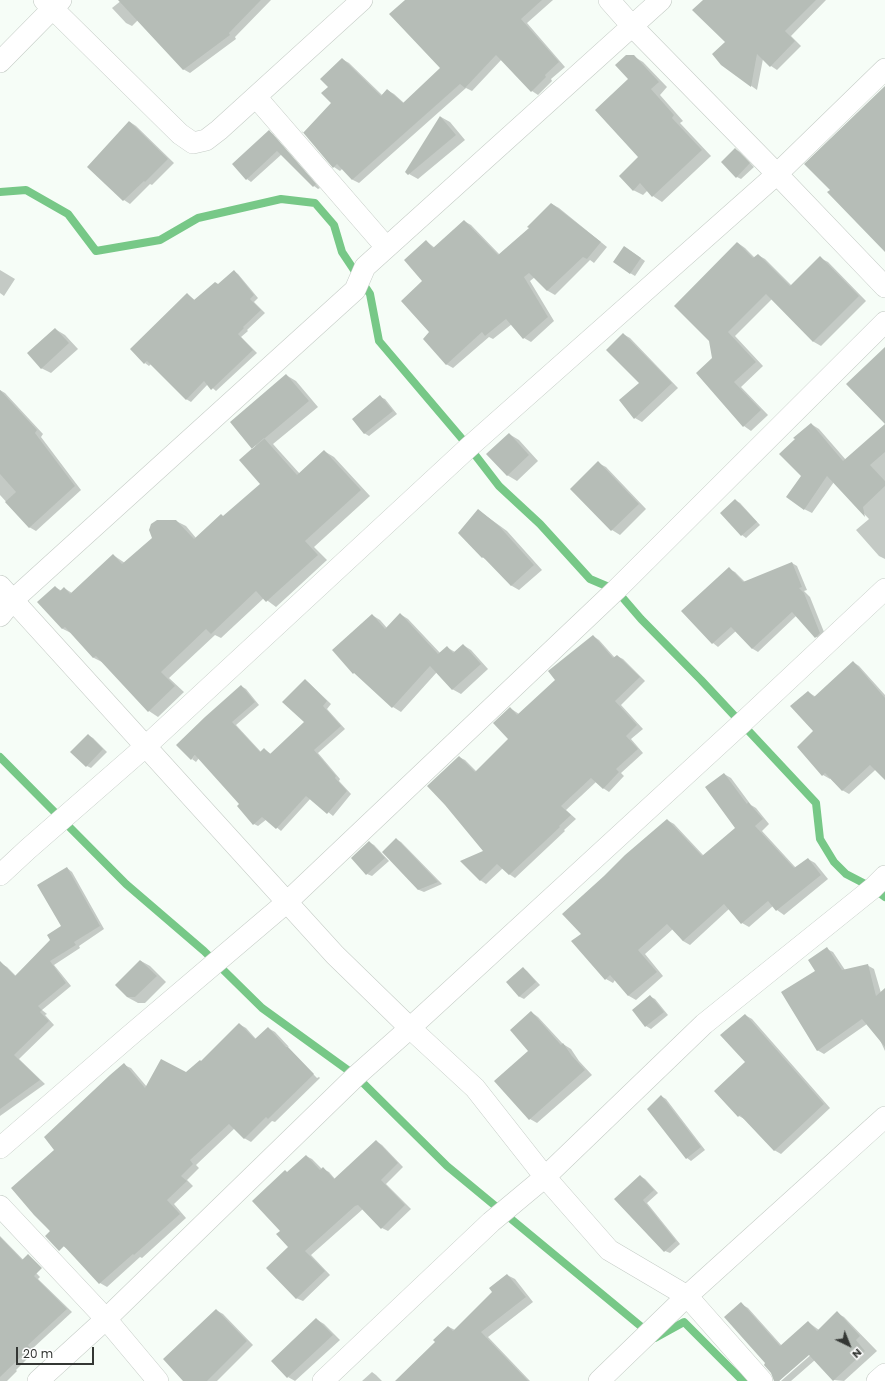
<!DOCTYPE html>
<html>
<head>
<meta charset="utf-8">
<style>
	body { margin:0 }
	#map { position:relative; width:885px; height:1381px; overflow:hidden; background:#f6fdf7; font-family:Poppins,sans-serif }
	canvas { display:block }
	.north { position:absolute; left:829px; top:1325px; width:40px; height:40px; -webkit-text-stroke:3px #fff; paint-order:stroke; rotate:137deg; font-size:11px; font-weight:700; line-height:16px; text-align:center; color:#343734 }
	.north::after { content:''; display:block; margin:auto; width:14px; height:18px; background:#343734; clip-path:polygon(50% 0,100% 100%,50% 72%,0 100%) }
	.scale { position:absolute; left:16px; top:1347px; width:78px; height:18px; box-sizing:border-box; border:2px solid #343734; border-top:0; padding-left:5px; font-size:12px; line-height:14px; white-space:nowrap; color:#343734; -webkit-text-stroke:3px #fff; paint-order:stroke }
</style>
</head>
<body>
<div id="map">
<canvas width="885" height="1381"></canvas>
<div class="north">N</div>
<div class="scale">20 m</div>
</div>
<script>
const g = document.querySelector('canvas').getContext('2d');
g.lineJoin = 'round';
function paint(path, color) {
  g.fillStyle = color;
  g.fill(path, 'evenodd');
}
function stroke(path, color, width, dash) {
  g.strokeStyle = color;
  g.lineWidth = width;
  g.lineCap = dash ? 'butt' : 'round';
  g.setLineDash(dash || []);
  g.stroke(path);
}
const shadow = new Path2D(`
	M 122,0 L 271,0 L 235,37 L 236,39 L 190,73 L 183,69 L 138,20 L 132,26 L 126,23 L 112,8 Z
	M 406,0 L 553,0 L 527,23 L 565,67 L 551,79 L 552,81 L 538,95 L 532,91 L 502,59 L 472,91 L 466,88 L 359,183 L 353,180 L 343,168 L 340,171 L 334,167 L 332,103 L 329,87 L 342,59 L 349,63 L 382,95 L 387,90 L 394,94 L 404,103 L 442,68 Z
	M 704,0 L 826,0 L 791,36 L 801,46 L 777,70 L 771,66 L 763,59 L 757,90 L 721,64 L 726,42 Z
	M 633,56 L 643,62 L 667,87 L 660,95 L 683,121 L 680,123 L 711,156 L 662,202 L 653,196 L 648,190 L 643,195 L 633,190 L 639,157 L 630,79 Z
	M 441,117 L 450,122 L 465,140 L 418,179 L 409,174 Z
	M 130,122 L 136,126 L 174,163 L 152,185 L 150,184 L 130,204 L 124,200 L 88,167 Z
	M 269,131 L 273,134 L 320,188 L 318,189 L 314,186 L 282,154 L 251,182 L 247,179 Z
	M 735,149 L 740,152 L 754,167 L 741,179 L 737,177 Z
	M 552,204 L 559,208 L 607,247 L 594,263 L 590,260 L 555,295 L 548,291 L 535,277 L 530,281 L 554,321 L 531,342 L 524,338 L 512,324 L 493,339 L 489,337 L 453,368 L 446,364 L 431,333 L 424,281 L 426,241 L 435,248 L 464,221 L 471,225 L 500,255 L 530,228 Z
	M 738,243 L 745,248 L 755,258 L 758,255 L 765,259 L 792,286 L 820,258 L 828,262 L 866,301 L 821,346 L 814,342 L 772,299 L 735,336 L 763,366 L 741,387 L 768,415 L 751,431 L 744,426 L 697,373 L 714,358 Z
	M 625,247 L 645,261 L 635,276 L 630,273 Z
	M 0,270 L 15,279 L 4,296 L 0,293 Z
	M 234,271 L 238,274 L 258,298 L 254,302 L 265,313 L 247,330 L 248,331 L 241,337 L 257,353 L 216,391 L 208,384 L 191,402 L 186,399 L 151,364 L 149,366 L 145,363 L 187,294 L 196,301 L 219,285 Z
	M 55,329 L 65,335 L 78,349 L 51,373 L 41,368 Z
	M 623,334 L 630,338 L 678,388 L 642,422 L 635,418 L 640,383 Z
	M 286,375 L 296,381 L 318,407 L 273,444 L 300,474 L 324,451 L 334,457 L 370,496 L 314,547 L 327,560 L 288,596 L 276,607 L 264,598 L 221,638 L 215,635 L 169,678 L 184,692 L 158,717 L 149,711 L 104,663 L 94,658 L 73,634 L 63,629 L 38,602 L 55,587 L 62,591 L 64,588 L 72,593 L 113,555 L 125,563 L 176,521 L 186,526 L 196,538 L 224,517 L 262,484 L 254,449 Z
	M 0,390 L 5,393 L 43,434 L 41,437 L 81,490 L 36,531 L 29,527 L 0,495 Z
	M 380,397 L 385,399 L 397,414 L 369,436 L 364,433 Z
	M 811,424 L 819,429 L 846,460 L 885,426 L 885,559 L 879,556 L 856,530 L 869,519 L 834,482 L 812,513 L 804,509 L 802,476 Z
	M 509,434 L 519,440 L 538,461 L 517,481 L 507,475 Z
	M 598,463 L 606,467 L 646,509 L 620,535 L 612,530 L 571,489 Z
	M 735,500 L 740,503 L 760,525 L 746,538 L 742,535 L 721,513 Z
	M 478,510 L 507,531 L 542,570 L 519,590 L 512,586 L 489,561 L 482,557 Z
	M 792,563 L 797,566 L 807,590 L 804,591 L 810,597 L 826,637 L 822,640 L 816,637 L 796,616 L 758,652 L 753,649 L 736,631 L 718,647 L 713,643 L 683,611 L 729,569 L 735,572 L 745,582 Z
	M 400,614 L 408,619 L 441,654 L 448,648 L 455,652 L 463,645 L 471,650 L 488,669 L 461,694 L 452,689 L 437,672 L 401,712 L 393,707 L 372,615 L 380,620 L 387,628 Z
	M 593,636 L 599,640 L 615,658 L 617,656 L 623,659 L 645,681 L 621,705 L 643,729 L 631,739 L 643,753 L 621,773 L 624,776 L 609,792 L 603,788 L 596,782 L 566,810 L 576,819 L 564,830 L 565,831 L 515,878 L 509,874 L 503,868 L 486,884 L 480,880 L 485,851 L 459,757 L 465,760 L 477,772 L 509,739 L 510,708 L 519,714 L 556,680 Z
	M 853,662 L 859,666 L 885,695 L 885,761 L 849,794 L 842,790 L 830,778 L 830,779 L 823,775 L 808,692 L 816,697 Z
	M 305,680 L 309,683 L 331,704 L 327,709 L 345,729 L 318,753 L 340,779 L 339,781 L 351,794 L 333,816 L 311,798 L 281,831 L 267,819 L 258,826 L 254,824 L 241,804 L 199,758 L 196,762 L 192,759 L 241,686 L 246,689 L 259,705 L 236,725 L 261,752 L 264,749 L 271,754 L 305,722 Z
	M 88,735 L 93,738 L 107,752 L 91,768 L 87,766 Z
	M 724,774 L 731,778 L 751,805 L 756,808 L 769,824 L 762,831 L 796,868 L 808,859 L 815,863 L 828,879 L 784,915 L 777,910 L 773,906 L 749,927 L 742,923 L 729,909 L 690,945 L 683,941 L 673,929 L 645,954 L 663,976 L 636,1000 L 629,996 L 615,980 L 613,983 L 606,979 L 582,934 L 667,820 L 674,824 L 704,856 L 736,829 Z
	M 396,839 L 401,842 L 442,884 L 424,892 L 419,890 Z
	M 369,842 L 374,845 L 389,861 L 372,876 L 367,874 Z
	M 67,868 L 72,872 L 104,929 L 79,946 L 80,948 L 54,965 L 71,986 L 42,1010 L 47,1014 L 45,1015 L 54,1025 L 19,1059 L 45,1084 L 0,1116 L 0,966 L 2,964 L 7,967 L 16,976 L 52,940 L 62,926 Z
	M 827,949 L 833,952 L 845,970 L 867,965 L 874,969 L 881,993 L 885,990 L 885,1051 L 879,1038 L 867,1024 L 824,1054 L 817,1050 L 816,971 Z
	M 141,961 L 150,966 L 166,982 L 145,1003 L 138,1003 L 127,997 Z
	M 523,968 L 527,971 L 540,985 L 524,999 L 520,997 L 507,982 Z
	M 651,997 L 655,999 L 668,1015 L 651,1029 L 646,1026 L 633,1010 Z
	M 531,1012 L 538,1017 L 563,1044 L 571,1049 L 579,1061 L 592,1075 L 537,1123 L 530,1119 L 529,1051 Z
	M 745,1015 L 752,1019 L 830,1108 L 781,1154 L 774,1150 L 746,1120 L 739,1116 L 715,1091 L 746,1062 Z
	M 239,1024 L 246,1028 L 256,1039 L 268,1028 L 275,1032 L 289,1047 L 286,1046 L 317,1078 L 319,1077 L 293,1050 L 320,1078 L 275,1122 L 272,1121 L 251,1142 L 244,1138 L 235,1128 L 196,1165 L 199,1168 L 187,1180 L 193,1186 L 174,1204 L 186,1218 L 142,1258 L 140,1257 L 107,1287 L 100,1283 L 69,1250 L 63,1246 L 13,1188 L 56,1150 L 124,1065 L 131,1068 L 147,1087 L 187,1073 L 201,1062 Z
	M 661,1096 L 666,1099 L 705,1150 L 691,1161 L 687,1158 Z
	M 376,1141 L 382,1145 L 403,1167 L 386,1184 L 411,1209 L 388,1231 L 382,1228 L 363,1209 L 311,1255 L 330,1275 L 303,1301 L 296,1298 L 289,1248 L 281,1231 L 288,1173 L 306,1156 L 312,1159 L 322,1169 L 323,1169 L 329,1172 L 335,1179 Z
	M 640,1176 L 645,1179 L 658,1193 L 647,1203 L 680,1244 L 670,1253 L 665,1251 L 616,1199 Z
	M 0,1236 L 40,1277 L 38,1279 L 72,1312 L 32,1349 L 35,1351 L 16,1370 L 17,1371 L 7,1381 L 0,1381 Z
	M 507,1275 L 515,1279 L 533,1302 L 488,1337 L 530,1381 L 397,1381 L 437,1342 L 449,1327 L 455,1330 L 493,1292 Z
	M 741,1304 L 748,1308 L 782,1346 L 808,1322 L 819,1330 L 837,1313 L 844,1317 L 877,1351 L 844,1381 L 834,1380 L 815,1360 L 791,1381 L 781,1381 L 813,1353 L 812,1351 L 779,1381 L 775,1381 Z
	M 216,1310 L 223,1314 L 253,1345 L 217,1381 L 185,1381 Z
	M 316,1319 L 324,1324 L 340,1340 L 295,1381 L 288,1377 Z
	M 372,1372 L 376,1375 L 382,1381 L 362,1381 Z`);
const stream = new Path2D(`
	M 0,192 L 26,190 L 68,214 L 96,251 L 160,240 L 198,218 L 281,199 L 315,203 L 334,225 L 342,252 L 370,294 L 379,341 L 469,447 L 499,486 L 540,524 L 590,579 L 616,590 L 641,619 L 701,680 L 816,803 L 820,839 L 834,862 L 846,874 L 873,888 L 885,897
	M 0,757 L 126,884 L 204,951 L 262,1008 L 356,1076 L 447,1166 L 655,1338 L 684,1322 L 743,1381`);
const building = new Path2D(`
	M 118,0 L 261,0 L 229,33 L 230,35 L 183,70 Z
	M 405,0 L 542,0 L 521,19 L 559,62 L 545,75 L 546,77 L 531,92 L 496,55 L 465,88 L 460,84 L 352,180 L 337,164 L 333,168 L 301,130 L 303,133 L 331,103 L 321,93 L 328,87 L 320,79 L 342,58 L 381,96 L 387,89 L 403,103 L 440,68 L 389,14 Z
	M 703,0 L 816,0 L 785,31 L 795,41 L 770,67 L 757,54 L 751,87 L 721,65 L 712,54 L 725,42 L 692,10 Z
	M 626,55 L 634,55 L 659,82 L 651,89 L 674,115 L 672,118 L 702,150 L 652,197 L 640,183 L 633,191 L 619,176 L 638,157 L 595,110 L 628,79 L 615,65 Z
	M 885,86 L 885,252 L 827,192 L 830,190 L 804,164 Z
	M 440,116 L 456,135 L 408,175 L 405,172 Z
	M 129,121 L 168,159 L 145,182 L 144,181 L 123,201 L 87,167 Z
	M 269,130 L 316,184 L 313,187 L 277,151 L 246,180 L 232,164 Z
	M 735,148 L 750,163 L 736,178 L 721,162 Z
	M 551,203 L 601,242 L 587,259 L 583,257 L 547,291 L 529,273 L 524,277 L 548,317 L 523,339 L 506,319 L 485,336 L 482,332 L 446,365 L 423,339 L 429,332 L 401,301 L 422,281 L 404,260 L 426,240 L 433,248 L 464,220 L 498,255 L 529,228 L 527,227 Z
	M 737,242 L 753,258 L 758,254 L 790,286 L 820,256 L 859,296 L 813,342 L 766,294 L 728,332 L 756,362 L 734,382 L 761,410 L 743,427 L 696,373 L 712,358 L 709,341 L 674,306 Z
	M 624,246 L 641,258 L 630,274 L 613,262 Z
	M 234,270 L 254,295 L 250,299 L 261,310 L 243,327 L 244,328 L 238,334 L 253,350 L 211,390 L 204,381 L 186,400 L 147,361 L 144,364 L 130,349 L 187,293 L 194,300 L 215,282 L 218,284 Z
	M 55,328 L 69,343 L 41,369 L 27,353 Z
	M 623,333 L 672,383 L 634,419 L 619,400 L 639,383 L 606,350 Z
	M 885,347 L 885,424 L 846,384 Z
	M 286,374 L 309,401 L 252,449 L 230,422 Z
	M 0,390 L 37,430 L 35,433 L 75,486 L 29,528 L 5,502 L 16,492 L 0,474 Z
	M 380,395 L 393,411 L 364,434 L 352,419 Z
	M 811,423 L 843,461 L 885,424 L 885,452 L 870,465 L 885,481 L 885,486 L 863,507 L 865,517 L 827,476 L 804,510 L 786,497 L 801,476 L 779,454 L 795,439 L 793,438 Z
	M 509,433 L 529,455 L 507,476 L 486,454 Z
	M 264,438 L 297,475 L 324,450 L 361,490 L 305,541 L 318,555 L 278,591 L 266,602 L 256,591 L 211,634 L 206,629 L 161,672 L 175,686 L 148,712 L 96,656 L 93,658 L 65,627 L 62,629 L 37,602 L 55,586 L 60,591 L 64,587 L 70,594 L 113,554 L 122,564 L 152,538 L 149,530 L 151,524 L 157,520 L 176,520 L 194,539 L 221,514 L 223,516 L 260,484 L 239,460 Z
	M 598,461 L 639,504 L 611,531 L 570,489 Z
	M 735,499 L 757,522 L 741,536 L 720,513 Z
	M 478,509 L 499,526 L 534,565 L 511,586 L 483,557 L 482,558 L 458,533 Z
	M 792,562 L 802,587 L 799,588 L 804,593 L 820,633 L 815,638 L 792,612 L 752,649 L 731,627 L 712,644 L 681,611 L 729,567 L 743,582 Z
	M 400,613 L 438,654 L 447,646 L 453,653 L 463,644 L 481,664 L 452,690 L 430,666 L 392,708 L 354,673 L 353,674 L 332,650 L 372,614 L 385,629 Z
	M 593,635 L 613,658 L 617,655 L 640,677 L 615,701 L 637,725 L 626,736 L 638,749 L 616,769 L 619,772 L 603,789 L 591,778 L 561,806 L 571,815 L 559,826 L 560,827 L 509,875 L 497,864 L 480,881 L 460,861 L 483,851 L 445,805 L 427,786 L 459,756 L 475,772 L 508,739 L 493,723 L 510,707 L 517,715 L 555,680 L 548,671 Z
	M 853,661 L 885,698 L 885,780 L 870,765 L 842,791 L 825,773 L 822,776 L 797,747 L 813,731 L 790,706 L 808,691 L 814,697 Z
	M 305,679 L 327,701 L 323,706 L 341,726 L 314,750 L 336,776 L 335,778 L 347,791 L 327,814 L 306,796 L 276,829 L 262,817 L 253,825 L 237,806 L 239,804 L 195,755 L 191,760 L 176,745 L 205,717 L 241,685 L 255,702 L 232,722 L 260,752 L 264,748 L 270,754 L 304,722 L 282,702 Z
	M 88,734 L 103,749 L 86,767 L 70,752 Z
	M 724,773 L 747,804 L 748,802 L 763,819 L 755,826 L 794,868 L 808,858 L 821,875 L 776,911 L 768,901 L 741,924 L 724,904 L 683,941 L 667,924 L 638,950 L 657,972 L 628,996 L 610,975 L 605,980 L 571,941 L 581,934 L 562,914 L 604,876 L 625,855 L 667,819 L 702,856 L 735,828 L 705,787 Z
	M 396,838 L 438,882 L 418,890 L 382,852 Z
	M 369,841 L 385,858 L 366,875 L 351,858 Z
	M 67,867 L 100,926 L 74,942 L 76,945 L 50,961 L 66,983 L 38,1006 L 42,1010 L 40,1012 L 49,1021 L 14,1055 L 40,1080 L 0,1109 L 0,961 L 15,976 L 50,940 L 47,935 L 61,926 L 37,885 Z
	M 827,947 L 842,970 L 868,964 L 876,996 L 885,988 L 885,1047 L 862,1019 L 817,1051 L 781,992 L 815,971 L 808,960 Z
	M 140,960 L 157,976 L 135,997 L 127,997 L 115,985 Z
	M 523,967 L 536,982 L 519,997 L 506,982 Z
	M 650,995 L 664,1012 L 645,1027 L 632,1010 Z
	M 531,1011 L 561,1045 L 563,1043 L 572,1056 L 585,1070 L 529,1120 L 494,1081 L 528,1051 L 510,1030 Z
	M 745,1014 L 824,1104 L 774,1151 L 740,1115 L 738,1117 L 714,1091 L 745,1062 L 720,1035 Z
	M 239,1023 L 255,1039 L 268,1027 L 286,1047 L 287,1046 L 314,1074 L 268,1119 L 266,1117 L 244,1139 L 229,1124 L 190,1160 L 193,1164 L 181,1176 L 187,1181 L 167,1200 L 180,1214 L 134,1255 L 133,1254 L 99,1284 L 64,1246 L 59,1251 L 45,1236 L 50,1231 L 34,1215 L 11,1188 L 54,1150 L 44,1137 L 110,1075 L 124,1063 L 145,1088 L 161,1059 L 186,1072 L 200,1060 L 201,1061 Z
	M 661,1095 L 701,1147 L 686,1159 L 647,1109 Z
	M 376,1140 L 398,1163 L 381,1180 L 405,1205 L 381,1229 L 358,1205 L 355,1206 L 305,1251 L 325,1271 L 296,1299 L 266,1268 L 288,1247 L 276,1234 L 280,1231 L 252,1201 L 285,1170 L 287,1172 L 306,1155 L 320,1170 L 323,1167 L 334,1179 Z
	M 640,1175 L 654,1190 L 643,1200 L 676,1241 L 664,1252 L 614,1199 Z
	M 0,1237 L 22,1260 L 28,1254 L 42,1268 L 34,1276 L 67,1309 L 28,1345 L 30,1348 L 0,1377 Z
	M 507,1274 L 526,1297 L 481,1332 L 528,1381 L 395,1381 L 435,1342 L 433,1340 L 448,1326 L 453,1331 L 492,1292 L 489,1288 Z
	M 741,1302 L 780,1346 L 808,1321 L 817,1331 L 837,1311 L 860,1336 L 856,1340 L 865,1351 L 833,1381 L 809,1355 L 779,1381 L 774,1381 L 771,1373 L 764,1365 L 765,1363 L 724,1317 Z
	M 216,1309 L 247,1341 L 207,1381 L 183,1381 L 163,1359 Z
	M 316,1318 L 333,1335 L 287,1378 L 271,1361 Z`);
const minor = new Path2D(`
	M 44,0 L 180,134 L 193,143 L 206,140 L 219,130 L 362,0
	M 609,0 L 632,26 L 777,174 L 885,287
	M 0,62 L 61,0
	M 256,97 L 386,247
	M 0,586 L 335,955 L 410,1028 L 475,1088 L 545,1177 L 609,1250 L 687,1296 L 762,1381
	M 0,616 L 13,600 L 355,290 L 365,267 L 661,0
	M 0,875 L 28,849 L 146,746 L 469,447 L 777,174 L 885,69
	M 0,1148 L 127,1038 L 287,902 L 616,590 L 885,322
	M 0,1206 L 106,1319 L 158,1381
	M 38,1381 L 106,1319 L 356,1076 L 410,1028 L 742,723 L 885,589
	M 323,1381 L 491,1222 L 545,1177 L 704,1024 L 873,888 L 885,876
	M 599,1381 L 687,1296 L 885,1117
	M 877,1381 L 885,1374`);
paint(shadow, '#0003');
stroke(stream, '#77c887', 8);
paint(building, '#b6bdb7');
stroke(minor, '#c5ccc6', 22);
stroke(minor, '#fff', 21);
</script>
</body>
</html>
